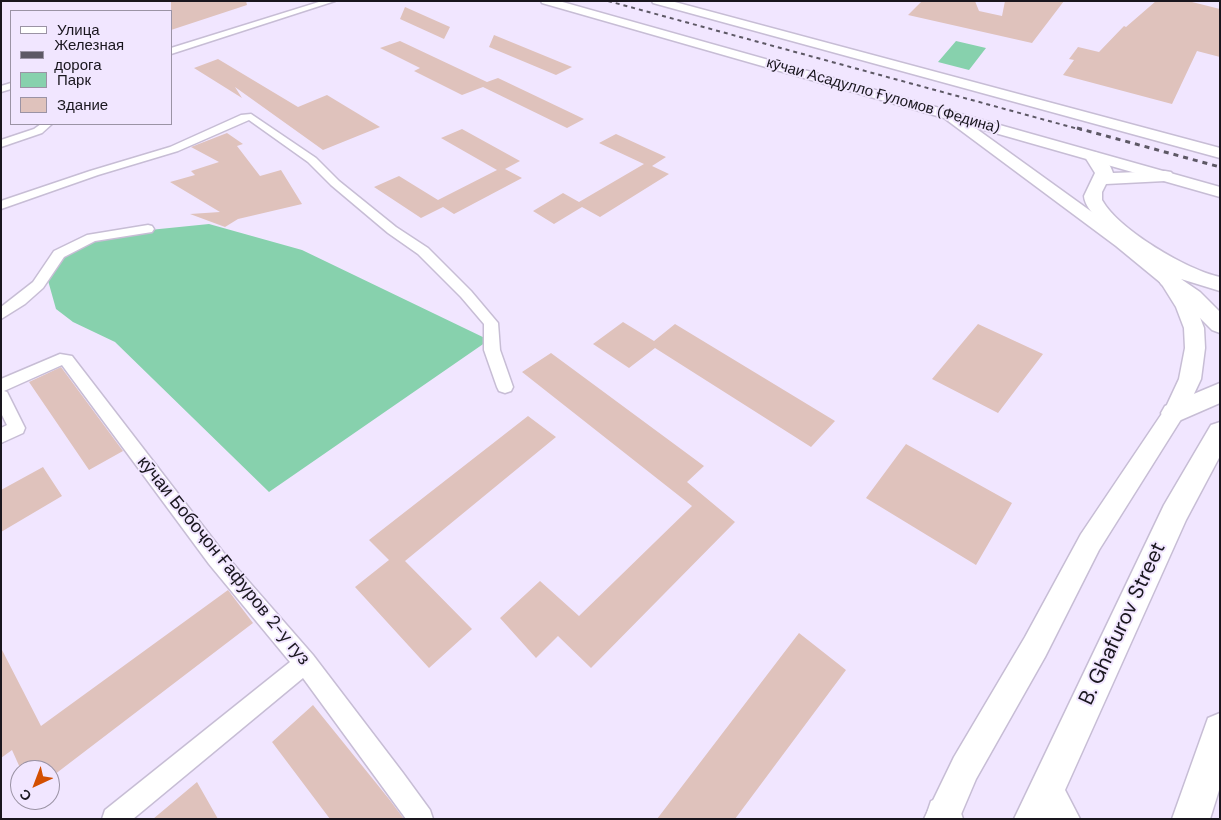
<!DOCTYPE html>
<html>
<head>
<meta charset="utf-8">
<style>
	body { margin:0 }
	#map { position:relative; width:1221px; height:820px; overflow:hidden; background:#f1e6ff; font-family:"DM Sans",sans-serif }
	canvas { display:block }
	.frame { position:absolute; inset:0; border:2px solid #19161e; pointer-events:none }
	.legend { position:absolute; left:10px; top:10px; width:162px; height:115px; box-sizing:border-box; background:#f1e6ff; border:1px solid #9b93a5; margin:0; padding:6px 9px; list-style:none; font-size:15px; color:#19161e }
	.legend li { display:flex; align-items:center; gap:10px; height:25px }
	.legend b { width:25px; border:1px solid #9b93a5 }
	.north { position:absolute; left:10px; top:760px; width:50px; height:50px; box-sizing:border-box; background:#f1e6ff; border:1px solid #9b93a5; border-radius:50%; rotate:223deg; font-size:14px; font-weight:700; line-height:20px; text-align:center; color:#19161e }
	.north::after { content:''; display:block; margin:auto; width:18px; height:22px; background:#d34f01; clip-path:polygon(50% 0,100% 100%,50% 72%,0 100%) }
</style>
</head>
<body>
<div id="map">
<canvas width="1221" height="820"></canvas>
<div class="frame"></div>
<ul class="legend">
<li><b style="height:6px;background:#fff"></b>Улица</li>
<li><b style="height:6px;background:#5d5865"></b>Железная дорога</li>
<li><b style="height:14px;background:#87d1ad"></b>Парк</li>
<li><b style="height:14px;background:#dfc2bc"></b>Здание</li>
</ul>
<div class="north">С</div>
</div>
<script>
const g = document.querySelector('canvas').getContext('2d');
g.lineJoin = 'round';
function paint(path, color) {
  g.fillStyle = color;
  g.fill(path, 'evenodd');
}
function stroke(path, color, width, dash) {
  g.strokeStyle = color;
  g.lineWidth = width;
  g.lineCap = dash ? 'butt' : 'round';
  g.setLineDash(dash || []);
  g.stroke(path);
}
function label(font, color, halo, rows, align = 'center') {
  g.font = font + ' "DM Sans",sans-serif';
  g.lineWidth = 4;
  g.setLineDash([]);
  g.textBaseline = 'middle';
  g.strokeStyle = halo;
  g.fillStyle = color;
  for (const [text, x, y, turn = 0] of rows) {
    g.save();
    g.translate(x, y);
    g.rotate((+turn || 0) * Math.PI / 180);
    g.textAlign = isNaN(turn) ? turn : align;
    if (halo) g.strokeText(text, 0, 0);
    g.fillText(text, 0, 0);
    g.restore();
  }
}
const green = new Path2D(`
	M 956,41 L 986,48 L 969,70 L 938,62 Z
	M 209,224 L 302,250 L 489,340 L 269,492 L 115,342 L 73,322 L 56,309 L 47,277 L 67,252 L 110,234 Z`);
const building = new Path2D(`
	M 171,1 L 246,1 L 247,5 L 171,30 Z
	M 922,1 L 975,1 L 979,11 L 1002,16 L 1005,1 L 1064,1 L 1032,43 L 908,15 Z
	M 1156,1 L 1188,1 L 1220,9 L 1220,57 L 1197,51 L 1172,104 L 1063,75 L 1074,60 L 1069,59 L 1078,47 L 1099,52 L 1124,26 L 1126,27 Z
	M 405,7 L 450,27 L 444,39 L 400,19 Z
	M 494,35 L 572,67 L 556,75 L 489,47 Z
	M 400,41 L 487,82 L 498,78 L 584,119 L 567,128 L 483,87 L 462,95 L 414,71 L 420,68 L 380,48 Z
	M 218,59 L 298,107 L 327,95 L 380,127 L 323,150 L 235,87 L 242,98 L 194,68 Z
	M 462,129 L 520,161 L 505,169 L 522,178 L 454,214 L 443,207 L 421,218 L 374,187 L 399,176 L 438,200 L 497,170 L 441,138 Z
	M 227,133 L 243,144 L 237,146 L 260,176 L 281,170 L 302,204 L 238,219 L 225,227 L 190,214 L 220,212 L 170,182 L 195,175 L 191,171 L 219,162 L 191,147 Z
	M 616,134 L 666,157 L 652,166 L 669,174 L 600,217 L 582,207 L 554,224 L 533,211 L 563,193 L 579,202 L 644,164 L 599,143 Z
	M 623,322 L 654,341 L 675,324 L 835,421 L 811,447 L 655,348 L 629,368 L 593,344 Z
	M 978,324 L 1043,354 L 998,413 L 932,379 Z
	M 551,353 L 704,466 L 687,482 L 735,522 L 591,668 L 558,636 L 536,658 L 500,618 L 540,581 L 579,616 L 692,506 L 522,372 Z
	M 61,367 L 123,451 L 89,470 L 29,382 Z
	M 528,416 L 556,437 L 405,561 L 472,629 L 429,668 L 355,587 L 389,560 L 369,540 Z
	M 906,444 L 1012,503 L 976,565 L 866,498 Z
	M 43,467 L 62,496 L 1,532 L 1,490 Z
	M 228,590 L 253,623 L 50,778 L 50,770 L 21,770 L 12,750 L 1,758 L 1,648 L 41,726 Z
	M 799,633 L 846,670 L 735,819 L 657,819 Z
	M 313,705 L 389,799 L 404,819 L 330,819 L 272,742 Z
	M 197,782 L 218,819 L 153,819 Z`);
const street = new Path2D(`
	M 322,1 L 335,1 L 171,54 L 171,48 Z
	M 11,83 L 11,89 L 1,92 L 1,86 Z
	M 251,114 L 316,158 L 339,181 L 396,227 L 428,248 L 471,291 L 498,323 L 500,350 L 513,387 L 511,391 L 505,393 L 499,391 L 497,387 L 484,350 L 484,324 L 461,297 L 418,254 L 388,233 L 331,185 L 308,162 L 249,120 L 178,151 L 98,175 L 1,209 L 1,201 L 90,171 L 170,147 L 241,115 Z
	M 41,124 L 52,124 L 42,133 L 1,147 L 1,140 L 34,129 Z
	M 148,225 L 152,226 L 154,229 L 152,232 L 95,241 L 64,257 L 43,288 L 25,304 L 1,319 L 1,307 L 33,282 L 54,251 L 87,235 Z
	M 60,354 L 72,356 L 223,552 L 313,655 L 403,773 L 430,810 L 433,819 L 406,819 L 303,678 L 133,819 L 102,819 L 105,810 L 290,662 L 209,564 L 62,365 L 4,391 L 7,392 L 25,428 L 23,433 L 1,443 L 1,428 L 7,425 L 1,413 L 1,379 Z`);
const secondary = new Path2D(`
	M 541,1 L 559,1 L 1220,187 L 1220,197 L 974,127 L 1128,238 L 1175,275 L 1196,307 L 1204,328 L 1205,348 L 1201,379 L 1185,413 L 1099,550 L 1045,657 L 976,779 L 959,819 L 924,819 L 954,757 L 1025,637 L 1081,534 L 1165,409 L 1179,379 L 1185,348 L 1184,328 L 1176,307 L 1161,283 L 1116,246 L 944,118 L 542,3 Z
	M 652,1 L 671,1 L 1220,148 L 1220,158 L 653,3 Z`);
const primary = new Path2D(`
	M 1094,152 C 1104,154 1110,164 1113,173 L 1165,171 L 1171,172 L 1174,176 L 1171,180 L 1165,181 L 1106,184 L 1102,192 L 1102,200 C 1119,230 1187,270 1220,277 L 1220,291 L 1181,279 L 1200,292 L 1220,312 L 1220,333 L 1212,330 L 1184,302 L 1161,284 L 1158,279 L 1161,274 L 1168,272 C 1148,261 1085,219 1084,196 L 1095,173 L 1085,157 L 1088,153 Z
	M 1220,383 L 1220,403 L 1174,423 L 1165,420 L 1161,413 L 1165,406 Z
	M 1220,422 L 1220,456 L 1186,520 L 1065,790 L 1080,819 L 1014,819 L 1164,505 L 1211,425 Z
	M 1220,713 L 1220,787 L 1210,819 L 1172,819 L 1208,718 Z
	M 944,795 L 957,801 L 963,819 L 925,819 L 931,801 Z`);
const railFar1 = new Path2D(`
	M 608,1 L 1082,130`);
const rail = new Path2D(`
	M 1077,128 L 1220,167`);
const farStreetnames = [
	["кӯчаи Асадулло Ғуломов (Федина)",883,96,16]
];
const streetNames = [
	["кӯчаи Бобоҷон Ғафуров 2-у гуз",223,561,51]
];
const nearStreetnames = [
	["B. Ghafurov Street",1123,624,-65]
];
paint(green, '#87d1ad');
paint(building, '#dfc2bc');
stroke(street, '#c7bdd5', 3);
stroke(secondary, '#c7bdd5', 3);
stroke(primary, '#c7bdd5', 3);
paint(street, '#fff');
paint(secondary, '#fff');
paint(primary, '#fff');
stroke(railFar1, '#5d5865', 2, [4, 4]);
stroke(rail, '#5d5865', 3, [5, 5]);
label('15px', '#19161e', '#f1e6ff', farStreetnames);
label('18px', '#19161e', '#f1e6ff', streetNames);
label('21px', '#19161e', '#f1e6ff', nearStreetnames);
</script>
</body>
</html>
